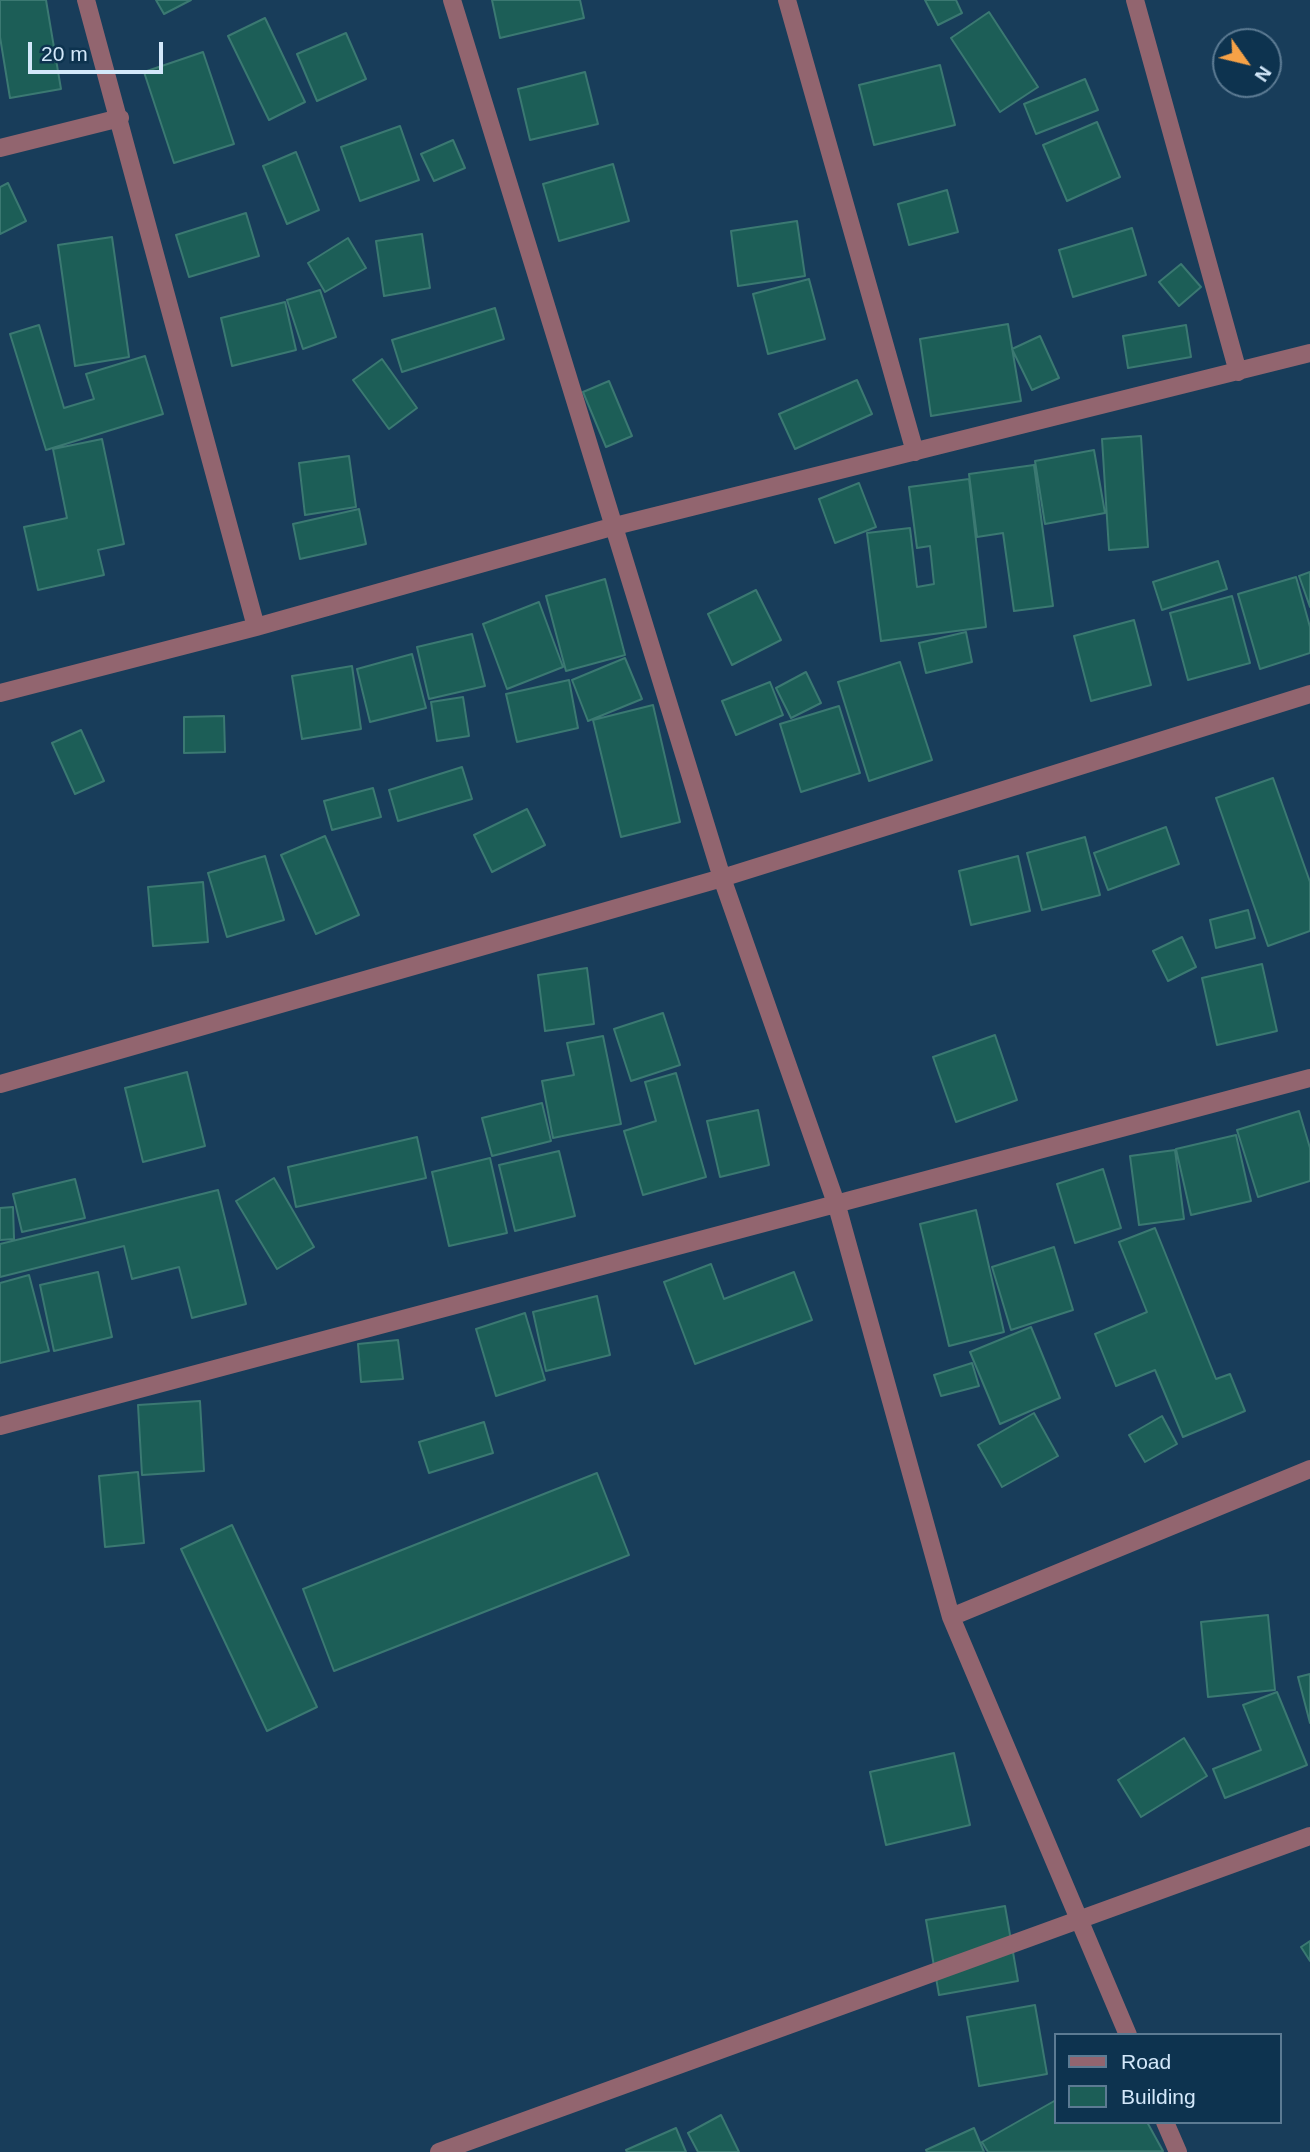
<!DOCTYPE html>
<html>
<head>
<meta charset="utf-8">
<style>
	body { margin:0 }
	#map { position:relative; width:1310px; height:2152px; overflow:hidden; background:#183d5a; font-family:Arial,sans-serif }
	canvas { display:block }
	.legend { position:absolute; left:1054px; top:2033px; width:228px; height:91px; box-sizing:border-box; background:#0d334f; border:2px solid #5c7b93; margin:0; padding:9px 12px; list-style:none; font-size:21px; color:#d3e8fa }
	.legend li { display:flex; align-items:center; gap:14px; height:35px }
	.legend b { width:35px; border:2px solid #5c7b93 }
	.north { position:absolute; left:1212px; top:28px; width:70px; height:70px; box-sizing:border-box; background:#0d334f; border:2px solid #5c7b93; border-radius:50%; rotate:124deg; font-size:19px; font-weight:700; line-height:28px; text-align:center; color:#d3e8fa }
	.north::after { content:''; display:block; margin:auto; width:24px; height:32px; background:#f6a247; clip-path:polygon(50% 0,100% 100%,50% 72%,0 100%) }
	.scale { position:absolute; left:28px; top:42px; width:135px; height:32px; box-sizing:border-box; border:4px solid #d3e8fa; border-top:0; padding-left:9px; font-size:21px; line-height:24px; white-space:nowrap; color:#d3e8fa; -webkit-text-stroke:5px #0d334f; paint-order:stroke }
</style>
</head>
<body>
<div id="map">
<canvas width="1310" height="2152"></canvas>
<ul class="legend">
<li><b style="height:9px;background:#92656f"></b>Road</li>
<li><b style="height:19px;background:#1c5e57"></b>Building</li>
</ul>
<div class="north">N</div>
<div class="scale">20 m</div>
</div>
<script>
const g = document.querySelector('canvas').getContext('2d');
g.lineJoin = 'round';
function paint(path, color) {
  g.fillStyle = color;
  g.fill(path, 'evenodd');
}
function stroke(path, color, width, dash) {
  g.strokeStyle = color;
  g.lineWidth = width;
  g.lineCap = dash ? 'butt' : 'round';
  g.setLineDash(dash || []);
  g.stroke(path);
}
const building = new Path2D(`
	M 0,0 L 46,0 L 61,89 L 10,98 L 0,37 Z
	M 156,0 L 191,0 L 164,14 Z
	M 492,0 L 580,0 L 584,18 L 500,38 Z
	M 925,0 L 956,0 L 962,13 L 938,25 Z
	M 989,12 L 1038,87 L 1000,112 L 951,38 Z
	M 265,18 L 305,102 L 269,120 L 228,36 Z
	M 346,33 L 366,79 L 317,101 L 297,54 Z
	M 203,52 L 234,144 L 174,163 L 144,72 Z
	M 940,65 L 955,125 L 874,145 L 859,85 Z
	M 585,72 L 598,124 L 530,140 L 518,89 Z
	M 1085,79 L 1098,110 L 1036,134 L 1024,104 Z
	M 1097,122 L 1120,177 L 1067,201 L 1043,145 Z
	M 400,126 L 419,180 L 360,201 L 341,147 Z
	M 453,140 L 465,168 L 434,181 L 421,154 Z
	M 296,152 L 319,210 L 287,224 L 263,166 Z
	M 613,164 L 629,221 L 559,241 L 543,184 Z
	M 8,183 L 26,221 L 0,234 L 0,187 Z
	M 947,190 L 958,232 L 909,245 L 898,204 Z
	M 246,213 L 259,256 L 189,277 L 176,235 Z
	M 797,221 L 805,276 L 738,286 L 731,231 Z
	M 1132,228 L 1146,275 L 1073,297 L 1059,250 Z
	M 422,234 L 430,288 L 384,296 L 376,241 Z
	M 112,237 L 129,357 L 75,366 L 58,245 Z
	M 348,238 L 366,268 L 325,292 L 308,263 Z
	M 1181,264 L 1201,287 L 1179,306 L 1159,282 Z
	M 809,279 L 825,339 L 768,354 L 753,294 Z
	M 320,290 L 336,337 L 303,349 L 287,300 Z
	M 285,302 L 296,350 L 232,366 L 221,318 Z
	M 495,308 L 504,339 L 402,372 L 392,340 Z
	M 1008,324 L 1021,401 L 931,416 L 920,339 Z
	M 39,325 L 64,408 L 94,399 L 86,374 L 145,356 L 163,414 L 46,450 L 10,334 Z
	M 1186,325 L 1191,357 L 1128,368 L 1123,336 Z
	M 1040,336 L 1059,378 L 1032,390 L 1012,349 Z
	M 382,359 L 417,408 L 389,429 L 353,380 Z
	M 857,380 L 872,414 L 795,449 L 779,414 Z
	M 609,381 L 632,436 L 606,447 L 583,392 Z
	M 1141,436 L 1148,547 L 1109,550 L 1102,439 Z
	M 102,439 L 124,544 L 98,550 L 104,575 L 38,590 L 24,527 L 67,518 L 53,449 Z
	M 1094,450 L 1105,513 L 1045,524 L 1035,461 Z
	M 349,456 L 356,507 L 305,515 L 299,463 Z
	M 1034,465 L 1053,606 L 1014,611 L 1003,533 L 977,537 L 969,474 Z
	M 969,479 L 986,627 L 881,641 L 867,533 L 910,528 L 917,587 L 934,584 L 930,546 L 917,548 L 909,487 Z
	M 859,483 L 876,527 L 835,543 L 819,499 Z
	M 359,509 L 366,544 L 300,559 L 293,524 Z
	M 1218,561 L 1227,589 L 1162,610 L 1153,582 Z
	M 1310,572 L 1310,607 L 1299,576 Z
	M 1296,577 L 1310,627 L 1310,653 L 1260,669 L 1238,594 Z
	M 605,579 L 625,655 L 566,671 L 546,596 Z
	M 756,590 L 781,640 L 732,665 L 708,614 Z
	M 1232,596 L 1250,663 L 1188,680 L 1170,613 Z
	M 539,602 L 563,667 L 507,689 L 483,624 Z
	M 1134,620 L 1151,685 L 1091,701 L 1074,636 Z
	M 966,632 L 972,662 L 926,673 L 919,643 Z
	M 472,634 L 485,686 L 429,699 L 417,647 Z
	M 412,654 L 426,708 L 370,722 L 357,669 Z
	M 625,658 L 642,699 L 588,721 L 572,680 Z
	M 900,662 L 932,760 L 869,781 L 838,682 Z
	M 352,666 L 361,729 L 302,739 L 292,676 Z
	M 806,672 L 821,703 L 791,718 L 776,688 Z
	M 569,680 L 578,728 L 517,742 L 506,694 Z
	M 770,682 L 783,715 L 736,735 L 722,701 Z
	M 463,697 L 469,736 L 437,741 L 431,702 Z
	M 653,705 L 680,822 L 621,837 L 593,720 Z
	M 839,706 L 860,773 L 801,792 L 780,724 Z
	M 224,716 L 225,752 L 184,753 L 184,717 Z
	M 81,730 L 104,781 L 75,794 L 52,743 Z
	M 462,767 L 472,799 L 398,821 L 389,790 Z
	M 1273,778 L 1310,882 L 1310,931 L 1268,946 L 1216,798 Z
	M 373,788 L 381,817 L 332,830 L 324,801 Z
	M 527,809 L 545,845 L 492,872 L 474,835 Z
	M 1166,827 L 1179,864 L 1108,890 L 1094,853 Z
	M 325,836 L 359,915 L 316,934 L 281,855 Z
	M 1085,837 L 1100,895 L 1042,910 L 1027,853 Z
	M 265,856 L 284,920 L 227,937 L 208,873 Z
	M 1018,856 L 1030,911 L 971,925 L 959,871 Z
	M 203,882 L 208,942 L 153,946 L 148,887 Z
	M 1248,910 L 1255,938 L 1216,948 L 1210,920 Z
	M 1182,937 L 1196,967 L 1168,981 L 1153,951 Z
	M 1262,964 L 1277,1031 L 1217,1045 L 1202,978 Z
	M 587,968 L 594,1024 L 545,1031 L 538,975 Z
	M 663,1013 L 680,1065 L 631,1081 L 614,1029 Z
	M 995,1035 L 1017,1100 L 956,1122 L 933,1057 Z
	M 603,1036 L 621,1124 L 553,1138 L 542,1081 L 574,1075 L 567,1043 Z
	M 187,1072 L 205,1146 L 143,1162 L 125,1088 Z
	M 676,1073 L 706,1177 L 643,1195 L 624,1131 L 656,1121 L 645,1082 Z
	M 542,1103 L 551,1141 L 492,1156 L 482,1118 Z
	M 758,1110 L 769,1165 L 720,1177 L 707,1121 Z
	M 1299,1111 L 1310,1148 L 1310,1181 L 1258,1197 L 1237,1130 Z
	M 1236,1135 L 1251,1201 L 1191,1215 L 1176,1149 Z
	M 417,1137 L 426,1178 L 296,1207 L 288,1167 Z
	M 1175,1150 L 1184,1219 L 1139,1225 L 1130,1156 Z
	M 559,1151 L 575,1216 L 515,1231 L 499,1165 Z
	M 490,1158 L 507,1233 L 449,1246 L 432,1172 Z
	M 1103,1169 L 1121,1228 L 1075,1243 L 1057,1184 Z
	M 274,1178 L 314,1247 L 277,1269 L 236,1201 Z
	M 75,1179 L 85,1218 L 22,1232 L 13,1194 Z
	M 218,1190 L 246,1304 L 192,1318 L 179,1267 L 132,1279 L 124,1246 L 0,1277 L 0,1244 Z
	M 13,1207 L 14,1239 L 0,1240 L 0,1208 Z
	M 976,1210 L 1004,1332 L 949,1346 L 920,1224 Z
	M 1155,1228 L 1216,1379 L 1230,1374 L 1245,1411 L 1183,1437 L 1155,1370 L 1116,1386 L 1095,1334 L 1147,1312 L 1119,1242 Z
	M 1054,1247 L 1073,1310 L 1011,1330 L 992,1267 Z
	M 711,1264 L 724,1299 L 794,1272 L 812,1320 L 695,1364 L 664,1282 Z
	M 98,1272 L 112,1337 L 54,1351 L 40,1285 Z
	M 29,1275 L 49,1351 L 0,1363 L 0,1283 Z
	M 597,1296 L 610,1355 L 546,1371 L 533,1312 Z
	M 525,1313 L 545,1380 L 496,1396 L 476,1329 Z
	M 1031,1327 L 1060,1398 L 1000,1424 L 970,1352 Z
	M 398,1340 L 403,1379 L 361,1382 L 358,1344 Z
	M 972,1363 L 979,1386 L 941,1396 L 934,1375 Z
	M 200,1401 L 204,1471 L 142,1475 L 138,1405 Z
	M 1034,1413 L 1058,1456 L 1002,1487 L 978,1445 Z
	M 1162,1416 L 1177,1444 L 1145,1462 L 1129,1435 Z
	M 484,1422 L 493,1453 L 429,1473 L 419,1442 Z
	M 138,1472 L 144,1543 L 105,1547 L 99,1476 Z
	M 597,1473 L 629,1555 L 334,1671 L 303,1589 Z
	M 232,1525 L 317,1707 L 267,1731 L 181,1549 Z
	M 1268,1615 L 1275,1690 L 1208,1697 L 1201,1622 Z
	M 1310,1674 L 1310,1723 L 1298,1677 Z
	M 1277,1692 L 1307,1765 L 1225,1798 L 1213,1769 L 1261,1750 L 1243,1705 Z
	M 1184,1738 L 1207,1776 L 1141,1817 L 1118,1780 Z
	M 954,1753 L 970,1825 L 886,1845 L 870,1772 Z
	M 1005,1906 L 1018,1981 L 939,1995 L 926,1920 Z
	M 1310,1941 L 1310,1961 L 1301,1947 Z
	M 1035,2005 L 1047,2074 L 979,2086 L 967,2017 Z
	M 1056,2100 L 1056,2122 L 1147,2122 L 1163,2151 L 988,2152 L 982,2142 Z
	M 721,2115 L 739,2152 L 698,2152 L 688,2133 Z
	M 676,2128 L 686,2152 L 627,2152 L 626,2150 Z
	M 974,2128 L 984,2152 L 927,2152 L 926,2150 Z`);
const minor = new Path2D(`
	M 86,0 L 256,627
	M 452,0 L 722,878 L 837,1206 L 951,1617 L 1128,2035
	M 787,0 L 915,452
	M 1135,0 L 1238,372
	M 0,148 L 120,118
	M 0,693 L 256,627 L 615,526 L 1310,353
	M 0,1084 L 722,878 L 1310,694
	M 0,1426 L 1310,1078
	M 951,1617 L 1310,1469
	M 1165,2122 L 1178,2152
	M 439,2152 L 1310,1836`);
paint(building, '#1c5e57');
stroke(building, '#3b7972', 2);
stroke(minor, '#92656f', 18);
</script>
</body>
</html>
